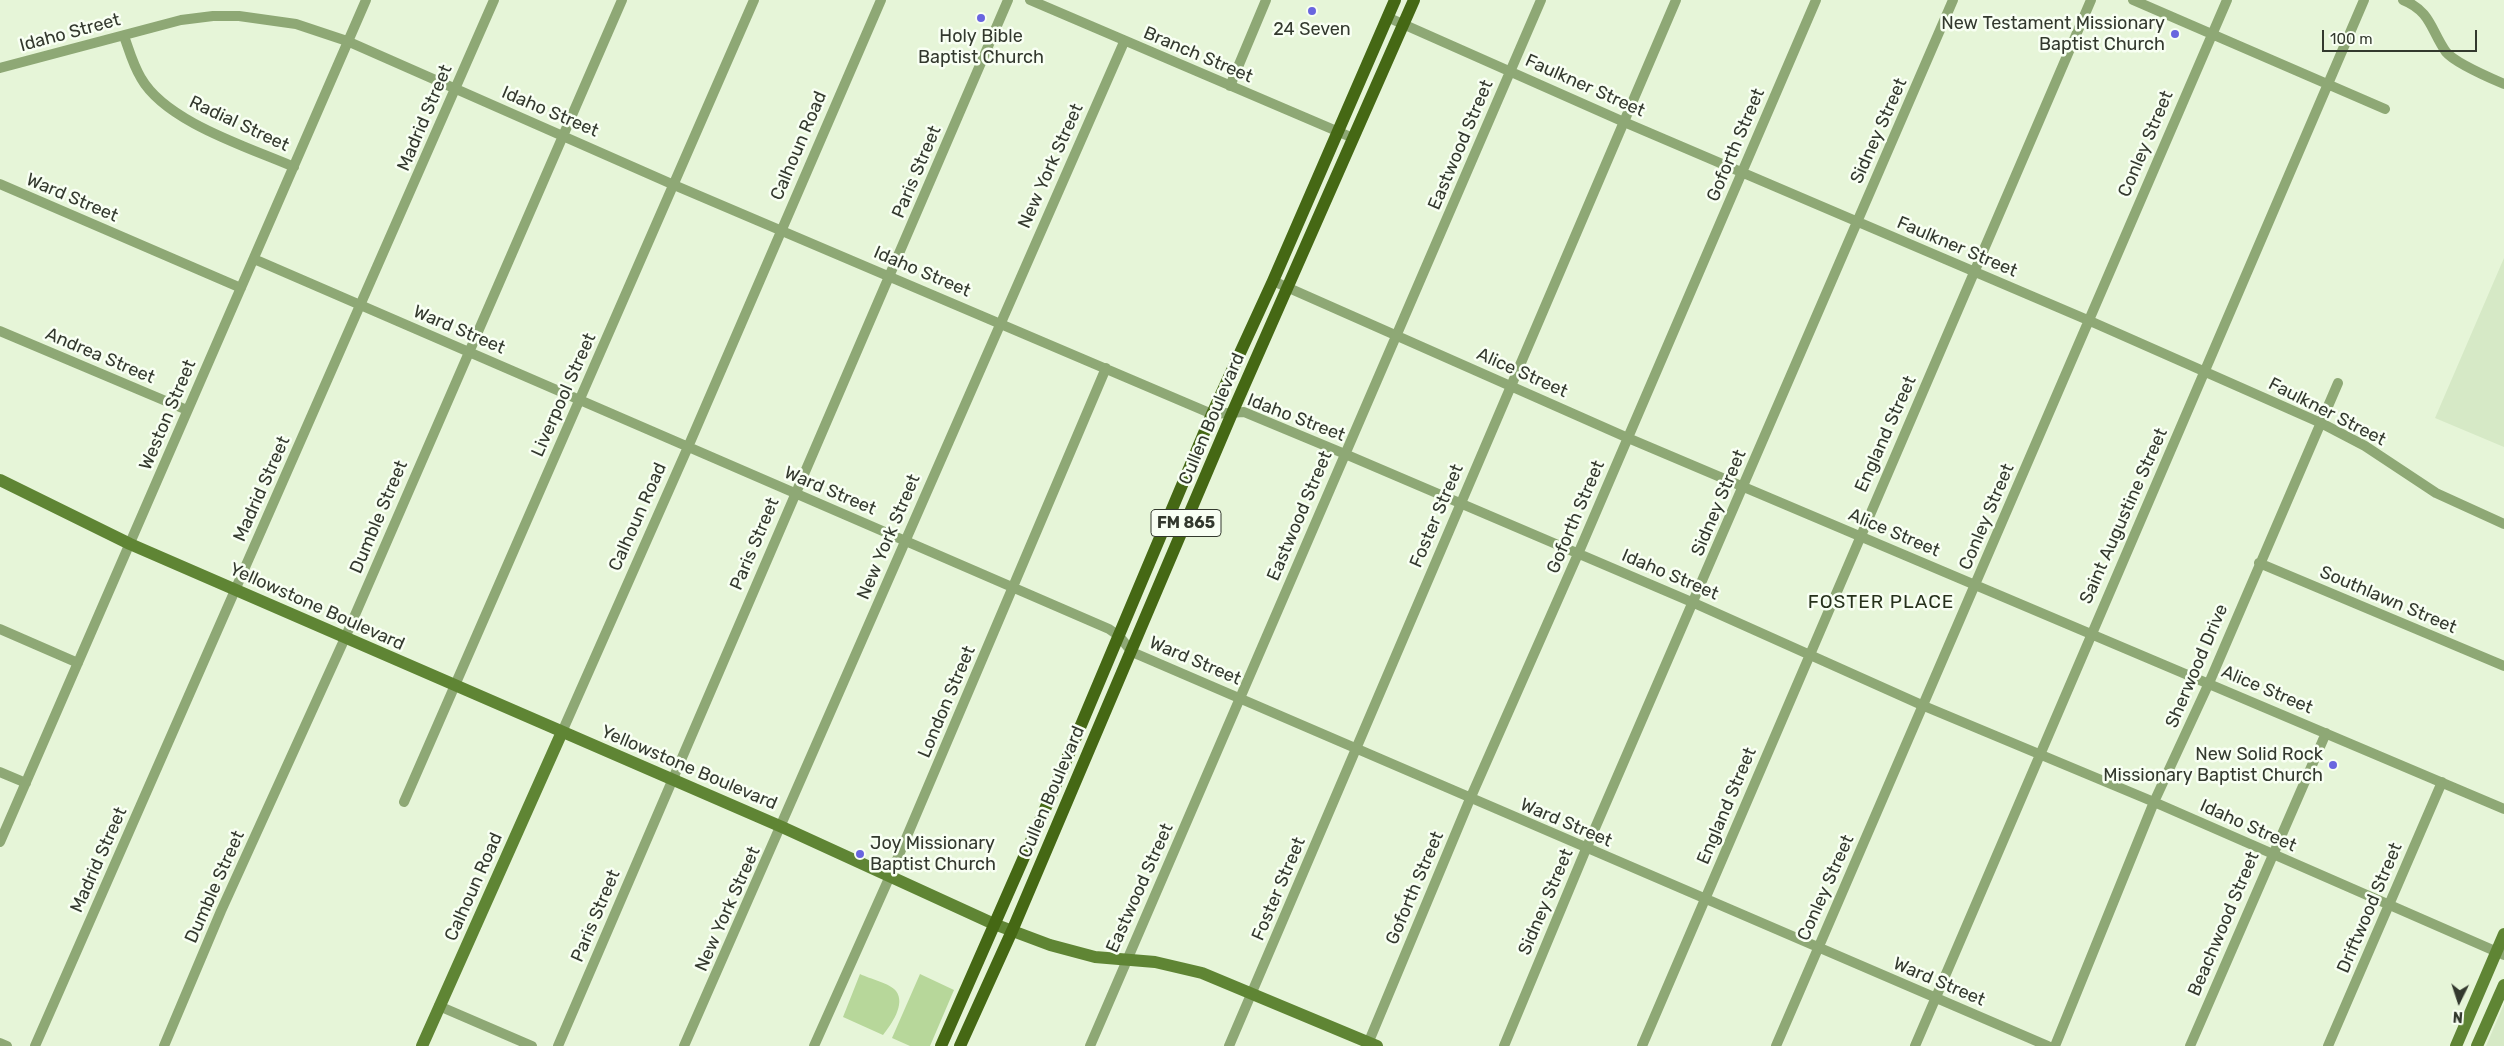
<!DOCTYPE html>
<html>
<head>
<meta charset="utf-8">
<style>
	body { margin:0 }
	#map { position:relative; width:2504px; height:1046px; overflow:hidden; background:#e6f5d8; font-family:Rubik,sans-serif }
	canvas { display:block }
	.north { position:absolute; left:2434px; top:976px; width:50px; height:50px; -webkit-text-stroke:4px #f8fff3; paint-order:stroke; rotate:184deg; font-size:14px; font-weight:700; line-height:20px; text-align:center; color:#33392e }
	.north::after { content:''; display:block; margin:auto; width:18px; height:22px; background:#33392e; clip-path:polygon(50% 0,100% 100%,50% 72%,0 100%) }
	.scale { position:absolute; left:2322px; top:30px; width:155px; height:22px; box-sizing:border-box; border:2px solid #33392e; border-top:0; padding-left:6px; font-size:15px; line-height:18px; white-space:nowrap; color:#33392e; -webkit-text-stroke:4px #f8fff3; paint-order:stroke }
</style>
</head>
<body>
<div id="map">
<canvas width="2504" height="1046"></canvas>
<div class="north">N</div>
<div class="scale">100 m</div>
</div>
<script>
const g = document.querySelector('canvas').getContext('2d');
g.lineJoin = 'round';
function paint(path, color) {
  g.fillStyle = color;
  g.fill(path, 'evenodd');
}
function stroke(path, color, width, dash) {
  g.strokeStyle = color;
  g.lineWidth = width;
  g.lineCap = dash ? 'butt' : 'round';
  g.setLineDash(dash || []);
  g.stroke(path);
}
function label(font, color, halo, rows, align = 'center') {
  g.font = font + ' Rubik,sans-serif';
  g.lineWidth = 5;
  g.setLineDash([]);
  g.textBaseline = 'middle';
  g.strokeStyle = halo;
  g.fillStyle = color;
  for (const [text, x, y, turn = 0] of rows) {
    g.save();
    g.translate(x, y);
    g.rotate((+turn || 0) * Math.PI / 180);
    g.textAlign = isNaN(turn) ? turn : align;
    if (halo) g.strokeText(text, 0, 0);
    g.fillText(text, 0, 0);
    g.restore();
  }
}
const built = new Path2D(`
	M 2504,258 L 2504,447 L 2435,418 Z
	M 2504,1004 L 2504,1046 L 2486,1046 Z`);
const green = new Path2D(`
	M 860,974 C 870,979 890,983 896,991 C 906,1004 891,1025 883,1035 L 843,1017 Z
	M 920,974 L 954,990 L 930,1046 L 910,1046 L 892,1038 Z`);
const street = new Path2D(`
	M 1030,0 L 1353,138
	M 2133,0 L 2385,109
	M 2403,0 C 2431,11 2431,31 2446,52 C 2455,63 2490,78 2504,84
	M 1387,17 L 1624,122 L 2090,321 L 2321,423 L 2365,446 L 2436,493 L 2504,524
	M 124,36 C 129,50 133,65 141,78 C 166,122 248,147 294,167
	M 0,68 L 181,20 L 213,16 L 239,16 L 296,24 L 347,41 L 674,185 L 1212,414 L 1244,412 L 1345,454 L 1694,603 L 1924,706 L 2154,802 L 2504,955
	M 1230,86 L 1266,0
	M 0,184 L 241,288
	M 254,259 L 1109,629 L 1119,636 L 1132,652 L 2048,1046
	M 1273,281 L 1628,438 L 2504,809
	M 0,331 L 187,410
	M 2259,563 L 2504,666
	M 0,629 L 78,663
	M 562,732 L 688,447 L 881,0
	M 0,772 L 26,783
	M 404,802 L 754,0
	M 0,842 L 366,0
	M 439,1006 L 532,1046
	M 0,1043 L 7,1046
	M 35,1046 L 494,0
	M 164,1046 L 221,911 L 345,638 L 622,0
	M 558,1046 L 1008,0
	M 684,1046 C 833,712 975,376 1124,42
	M 814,1046 L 890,876 L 1106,368
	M 1090,1046 L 1541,0
	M 1229,1046 L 1676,0
	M 1367,1046 L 1470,799 L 1578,554 L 1816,0
	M 1504,1046 L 1586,849 L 1953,0
	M 1642,1046 L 2091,0
	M 1776,1046 L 2227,0
	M 1915,1046 L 2364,0
	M 2055,1046 L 2154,802 L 2209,683 L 2338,383
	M 2190,1046 L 2326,733
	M 2328,1046 L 2442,782`);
const secondary = new Path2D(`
	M 0,480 L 130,544 L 782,827 L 994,924 L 1050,945 L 1095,957 L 1155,962 L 1202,973 L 1377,1046
	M 422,1046 L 562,732
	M 2456,1046 L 2504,934
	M 2477,1046 L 2504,985`);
const primary = new Path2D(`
	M 941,1046 L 1060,775 L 1212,414 L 1273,281 L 1395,0
	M 960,1046 L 1012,931 L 1233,411 L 1414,0`);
const markers = [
	[1312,11,5,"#6965df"],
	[981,18,5,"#6965df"],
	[2175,34,5,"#6965df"],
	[2333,765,5,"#6965df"],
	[860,854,5,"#6965df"]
];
const shields = [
	[1186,523,70]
];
const shieldNames = [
	["FM 865",1186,523]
];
const poiNames = [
	["New Testament Missionary",2165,24],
	["Baptist Church",2165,45],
	["24 Seven",1312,30,"center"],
	["Holy Bible",981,37,"center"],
	["Baptist Church",981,58,"center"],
	["New Solid Rock",2323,755],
	["Missionary Baptist Church",2323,776],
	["Joy Missionary",870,844,"left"],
	["Baptist Church",870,865,"left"]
];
const streetNames = [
	["Idaho Street",70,33,-15],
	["Branch Street",1198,55,23],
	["Faulkner Street",1585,86,24],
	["Idaho Street",550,112,23],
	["Madrid Street",425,118,-67],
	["Radial Street",239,124,25],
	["Sidney Street",1879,131,-66],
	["Conley Street",2146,144,-67],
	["Eastwood Street",1461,145,-67],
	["Goforth Street",1736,145,-67],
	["Calhoun Road",799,146,-67],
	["New York Street",1051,166,-66],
	["Paris Street",917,172,-67],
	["Ward Street",72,198,23],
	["Faulkner Street",1957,247,23],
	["Idaho Street",922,272,23],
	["Ward Street",459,330,23],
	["Andrea Street",100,356,23],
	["Alice Street",1522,373,24],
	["Liverpool Street",564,395,-66],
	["Faulkner Street",2327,412,27],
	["Weston Street",168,415,-67],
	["Idaho Street",1296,418,21],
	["Cullen Boulevard",1212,419,-67],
	["England Street",1886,434,-66],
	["Madrid Street",262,489,-66],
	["Ward Street",830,491,23],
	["Sidney Street",1719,503,-67],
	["Eastwood Street",1300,516,-67],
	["Foster Street",1437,516,-67],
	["Saint Augustine Street",2124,516,-66],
	["Dumble Street",379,517,-67],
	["Calhoun Road",638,517,-66],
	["Goforth Street",1576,517,-67],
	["Conley Street",1987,517,-67],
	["Alice Street",1894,533,23],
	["New York Street",889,537,-67],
	["Paris Street",755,544,-67],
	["Idaho Street",1670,575,23],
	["Southlawn Street",2388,600,23],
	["Yellowstone Boulevard",317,607,24],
	["Ward Street",1195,661,23],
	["Sherwood Drive",2197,666,-67],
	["Alice Street",2267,690,23],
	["London Street",947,702,-67],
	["Yellowstone Boulevard",689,768,23],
	["Cullen Boulevard",1052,792,-67],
	["England Street",1727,806,-67],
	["Ward Street",1566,823,23],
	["Idaho Street",2248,826,24],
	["Madrid Street",99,860,-66],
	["Dumble Street",215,887,-66],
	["Calhoun Road",474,887,-66],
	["Eastwood Street",1140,888,-66],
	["Goforth Street",1415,888,-67],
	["Conley Street",1826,888,-66],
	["Foster Street",1279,889,-67],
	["Sidney Street",1546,902,-67],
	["Driftwood Street",2370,908,-67],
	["New York Street",728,909,-66],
	["Paris Street",596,916,-67],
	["Beachwood Street",2224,924,-67],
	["Ward Street",1939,982,23]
];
const neighbourhoodNames = [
	["FOSTER PLACE",1881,603]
];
paint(built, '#d6e9c6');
paint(green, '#b7d79a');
stroke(street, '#8ea875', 10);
stroke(secondary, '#5f8534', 12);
stroke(primary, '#456814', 12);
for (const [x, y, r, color] of markers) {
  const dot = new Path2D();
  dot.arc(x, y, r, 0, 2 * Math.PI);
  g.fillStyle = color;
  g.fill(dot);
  stroke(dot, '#f8fff3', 2);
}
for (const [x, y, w] of shields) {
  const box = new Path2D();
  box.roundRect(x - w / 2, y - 13.5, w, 27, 4);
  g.fillStyle = '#f8fff3';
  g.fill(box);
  stroke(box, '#33392e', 1);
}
label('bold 16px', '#33392e', null, shieldNames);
label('18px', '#33392e', '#f8fff3', poiNames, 'right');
label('18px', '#33392e', '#f8fff3', streetNames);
g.letterSpacing = '1px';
label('19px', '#26311b', '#f8fff3', neighbourhoodNames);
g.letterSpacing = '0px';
</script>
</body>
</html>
